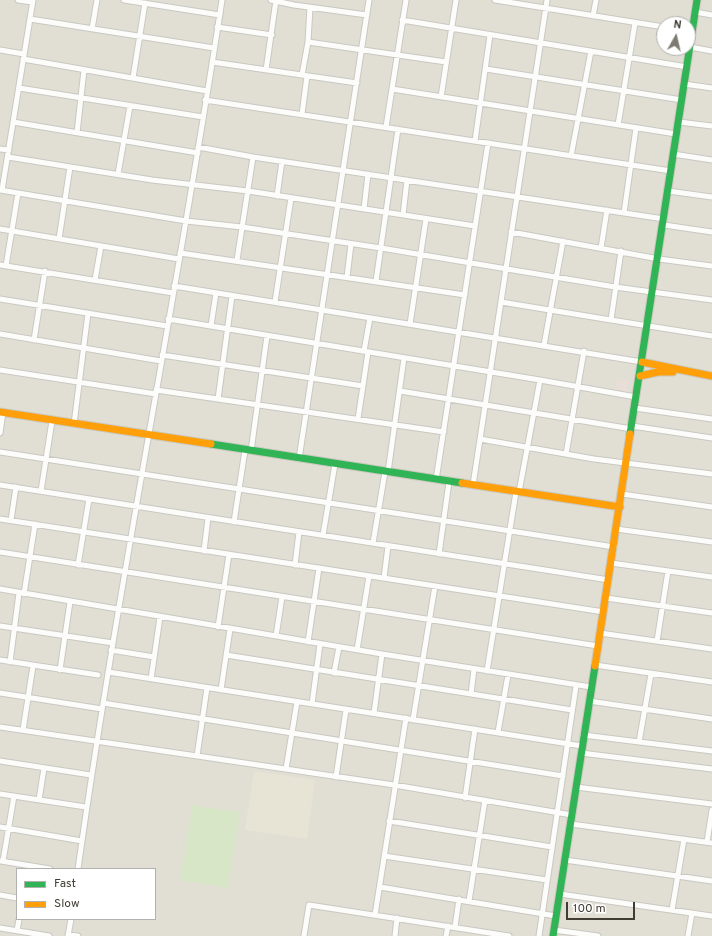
<!DOCTYPE html>
<html>
<head>
<meta charset="utf-8">
<style>
	body { margin:0 }
	#map { position:relative; width:712px; height:936px; overflow:hidden; background:#edece6; font-family:Overpass,sans-serif }
	canvas { display:block }
	.legend { position:absolute; left:16px; top:868px; width:140px; height:52px; box-sizing:border-box; background:#fff; border:1px solid #b3b1ae; margin:0; padding:5px 7px; list-style:none; font-size:12px; color:#413d34 }
	.legend li { display:flex; align-items:center; gap:8px; height:20px }
	.legend b { width:20px; border:1px solid #b3b1ae }
	.north { position:absolute; left:656px; top:16px; width:40px; height:40px; box-sizing:border-box; background:#fff; border:1px solid #b3b1ae; border-radius:50%; rotate:8deg; font-size:11px; font-weight:700; line-height:16px; text-align:center; color:#413d34 }
	.north::after { content:''; display:block; margin:auto; width:14px; height:18px; background:#7d7a72; clip-path:polygon(50% 0,100% 100%,50% 72%,0 100%) }
	.scale { position:absolute; left:566px; top:902px; width:69px; height:18px; box-sizing:border-box; border:2px solid #413d34; border-top:0; padding-left:5px; font-size:12px; line-height:14px; white-space:nowrap; color:#413d34; -webkit-text-stroke:3px #fff; paint-order:stroke }
</style>
</head>
<body>
<div id="map">
<canvas width="712" height="936"></canvas>
<ul class="legend">
<li><b style="height:5px;background:#30b455"></b>Fast</li>
<li><b style="height:5px;background:#ff9f0a"></b>Slow</li>
</ul>
<div class="north">N</div>
<div class="scale">100 m</div>
</div>
<script>
const g = document.querySelector('canvas').getContext('2d');
g.lineJoin = 'round';
function paint(path, color) {
  g.fillStyle = color;
  g.fill(path, 'evenodd');
}
function stroke(path, color, width, dash) {
  g.strokeStyle = color;
  g.lineWidth = width;
  g.lineCap = dash ? 'butt' : 'round';
  g.setLineDash(dash || []);
  g.stroke(path);
}
const residential = new Path2D(`
	M 0,0 L 712,0 L 712,936 L 0,936 ZM 664,24 L 688,24 L 688,48 L 664,48 ZM 17,869 L 155,869 L 155,919 L 17,919 Z`);
const education = new Path2D(`
	M 254,771 L 315,780 L 307,839 L 245,830 Z`);
const medical = new Path2D(`
	M 616,379 L 629,381 L 627,394 L 614,392 Z`);
const green = new Path2D(`
	M 192,805 L 240,812 L 228,888 L 180,880 Z`);
const street = new Path2D(`
	M 18,0 L 32,2
	M 124,0 L 220,15
	M 271,0 L 294,5 L 367,15
	M 495,0 L 664,27
	M 695,12 L 712,15
	M 593,16 L 596,0
	M 30,19 L 214,48
	M 402,20 L 687,67
	M 217,27 L 272,35
	M 92,29 L 97,0
	M 308,42 L 446,62
	M 690,47 L 712,51
	M 0,50 L 24,54
	M 23,59 L 207,91
	M 212,62 L 357,83
	M 486,69 L 682,100
	M 266,70 L 276,0
	M 302,75 L 308,42 L 310,7
	M 133,78 L 145,3
	M 684,84 L 712,88
	M 19,88 L 203,117
	M 392,89 L 676,134
	M 441,97 L 456,0
	M 205,100 L 671,171
	M 302,114 L 307,76
	M 13,122 L 198,153
	M 679,122 L 712,126
	M 618,125 L 635,23
	M 386,127 L 406,0
	M 77,133 L 84,70
	M 475,141 L 490,35
	M 198,147 L 253,157 L 664,219
	M 0,149 L 9,150
	M 673,154 L 712,160
	M 571,156 L 591,51
	M 8,157 L 152,180 L 248,191 L 475,226
	M 118,174 L 130,106
	M 0,190 L 186,221 L 242,227 L 381,248 L 615,287 L 712,300
	M 2,190 L 33,0
	M 668,191 L 712,197
	M 277,196 L 282,161
	M 364,209 L 368,174
	M 624,213 L 636,128
	M 403,215 L 407,180
	M 664,225 L 712,232
	M 0,229 L 179,259
	M 511,232 L 659,259 L 712,266
	M 59,239 L 70,167
	M 601,248 L 607,210
	M 180,253 L 465,295
	M 237,260 L 253,157
	M 0,265 L 173,293
	M 6,266 L 18,193
	M 347,277 L 351,244
	M 95,280 L 101,246
	M 376,281 L 398,129
	M 174,286 L 642,362
	M 0,299 L 167,326
	M 275,302 L 291,198
	M 501,302 L 611,320 L 621,251
	M 168,319 L 540,380 L 636,397
	M 611,320 L 712,336
	M 410,324 L 426,219
	M 211,326 L 216,293
	M 0,334 L 161,361
	M 34,340 L 45,271
	M 544,345 L 563,241
	M 364,351 L 370,318
	M 162,355 L 363,386
	M 0,370 L 156,394
	M 156,390 L 444,432
	M 400,391 L 632,429
	M 218,399 L 232,296
	M 635,408 L 712,419
	M 358,419 L 368,352
	M 74,424 L 88,313
	M 632,426 L 712,438
	M 0,433 L 3,412
	M 480,439 L 594,459 L 712,474
	M 251,451 L 267,336
	M 0,452 L 614,547
	M 566,454 L 584,351
	M 299,459 L 369,0
	M 388,472 L 404,358
	M 436,480 L 488,143
	M 0,485 L 609,580
	M 473,485 L 547,0
	M 41,491 L 52,421
	M 519,492 L 540,380
	M 622,494 L 712,507
	M 0,519 L 604,612
	M 11,520 L 16,487
	M 234,522 L 245,450
	M 616,529 L 712,542
	M 323,535 L 335,464
	M 373,543 L 385,472
	M 204,551 L 208,518
	M 0,552 L 598,646
	M 439,554 L 449,482
	M 611,563 L 712,577
	M 78,565 L 89,499
	M 295,565 L 299,532
	M 384,578 L 388,546
	M 0,589 L 382,654 L 591,687
	M 24,594 L 35,524
	M 606,598 L 712,613
	M 0,626 L 113,643
	M 218,627 L 229,554
	M 600,633 L 712,649
	M 276,636 L 282,597
	M 657,641 L 668,571
	M 308,642 L 319,568
	M 111,650 L 154,657
	M 357,650 L 369,576
	M 226,655 L 572,710
	M 0,660 L 98,675
	M 10,662 L 19,593
	M 595,665 L 712,682
	M 60,670 L 70,602
	M 487,671 L 516,492
	M 108,672 L 582,746
	M 334,673 L 339,647
	M 151,679 L 160,617
	M 221,690 L 230,629
	M 0,693 L 102,709
	M 471,694 L 474,669
	M 589,701 L 712,719
	M 103,703 L 563,776
	M 312,704 L 320,644
	M 374,713 L 382,654
	M 413,720 L 435,586
	M 0,727 L 394,785 L 572,815
	M 23,730 L 33,666
	M 498,732 L 508,675
	M 583,735 L 712,751
	M 639,742 L 651,674
	M 581,753 L 712,769
	M 197,756 L 207,688
	M 0,761 L 91,775
	M 286,769 L 297,702
	M 336,777 L 346,710
	M 576,787 L 712,804
	M 0,794 L 86,807
	M 465,798 L 475,729
	M 39,800 L 44,768
	M 389,821 L 552,847
	M 571,824 L 712,843
	M 0,827 L 82,841
	M 707,842 L 712,810
	M 384,856 L 547,880
	M 565,860 L 712,881
	M 1,861 L 50,869
	M 3,861 L 14,796
	M 78,869 C 119,578 178,290 222,0
	M 380,887 L 556,916
	M 560,894 L 712,916
	M 0,895 L 17,898
	M 469,901 L 485,800
	M 672,910 L 684,839
	M 375,915 L 406,718
	M 455,927 L 459,899
	M 0,928 L 49,936
	M 554,930 L 598,936
	M 17,931 L 19,919
	M 68,935 L 78,936
	M 68,936 L 71,919
	M 304,936 L 309,905 L 509,936
	M 395,936 L 397,918
	M 446,936 L 448,926
	M 539,936 L 576,686
	M 688,936 L 692,913`);
const fast = new Path2D(`
	M 630,434 L 697,0
	M 211,444 L 462,483
	M 553,936 L 595,666`);
const slow = new Path2D(`
	M 642,362 L 712,376
	M 640,376 L 658,372 L 673,372
	M 0,412 L 211,444
	M 462,483 L 620,507
	M 595,666 L 630,434`);
paint(residential, '#e1ded4');
paint(education, '#e7e4d6');
paint(medical, '#e8ddd7');
paint(green, '#d8e6c8');
stroke(street, '#c9c8c2', 7);
stroke(fast, '#cbc9be', 9);
stroke(slow, '#cbc9be', 9);
stroke(street, '#fcfcfb', 5);
stroke(fast, '#30b455', 7);
stroke(slow, '#ff9f0a', 7);
</script>
</body>
</html>
